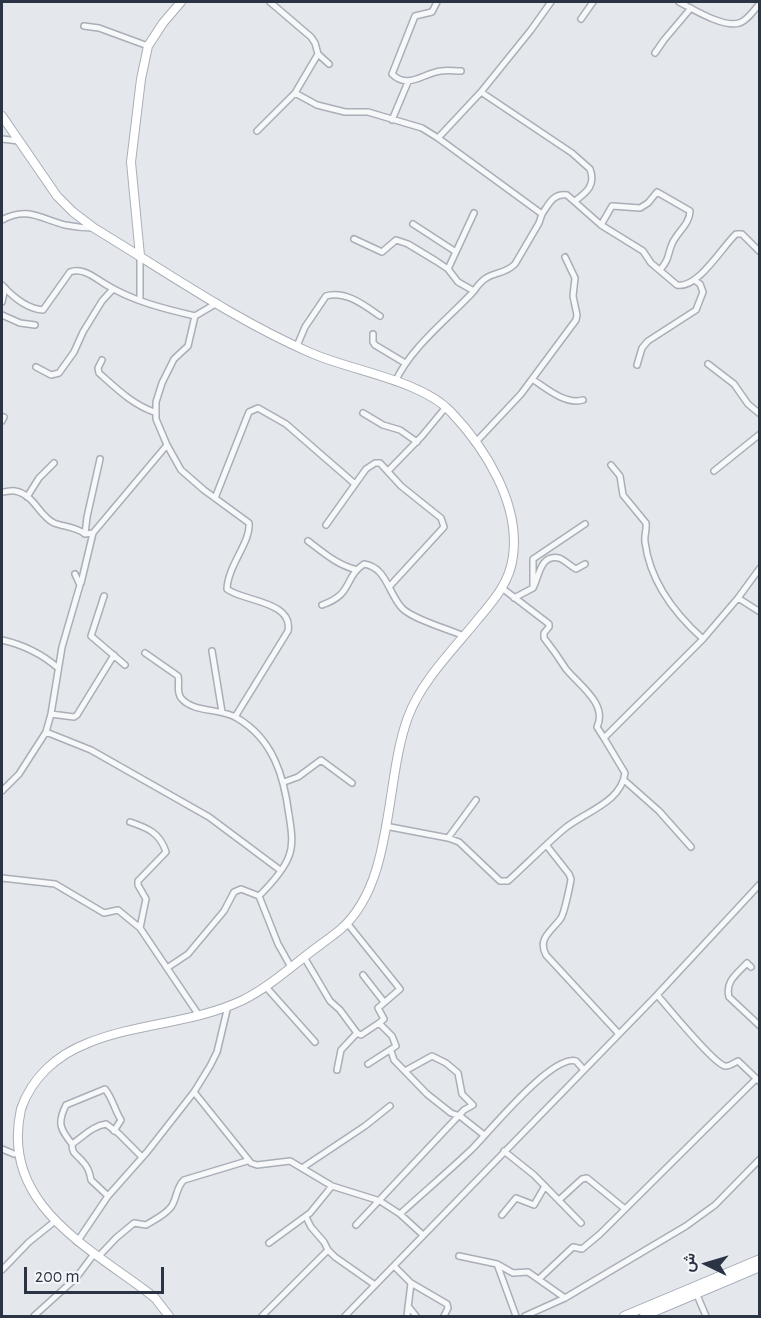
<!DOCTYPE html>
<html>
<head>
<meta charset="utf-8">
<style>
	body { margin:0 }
	#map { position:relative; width:761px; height:1318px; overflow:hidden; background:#e4e7ec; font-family:"Alegreya Sans",Vazirmatn,sans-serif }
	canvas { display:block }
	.frame { position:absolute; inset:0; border:3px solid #2b3445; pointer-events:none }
	.north { position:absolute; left:677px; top:1234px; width:60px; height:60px; -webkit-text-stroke:4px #f4f6f9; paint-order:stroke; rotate:275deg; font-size:16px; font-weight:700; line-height:24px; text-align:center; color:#2b3445 }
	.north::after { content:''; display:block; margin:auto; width:21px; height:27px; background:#2b3445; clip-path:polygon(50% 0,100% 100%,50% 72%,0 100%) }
	.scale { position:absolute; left:24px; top:1267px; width:140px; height:27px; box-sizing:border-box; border:3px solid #2b3445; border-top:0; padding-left:8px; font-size:18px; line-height:21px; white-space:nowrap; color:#2b3445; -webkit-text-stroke:4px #f4f6f9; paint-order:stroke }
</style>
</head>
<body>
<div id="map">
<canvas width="761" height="1318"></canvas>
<div class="frame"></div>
<div class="north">ش</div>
<div class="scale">200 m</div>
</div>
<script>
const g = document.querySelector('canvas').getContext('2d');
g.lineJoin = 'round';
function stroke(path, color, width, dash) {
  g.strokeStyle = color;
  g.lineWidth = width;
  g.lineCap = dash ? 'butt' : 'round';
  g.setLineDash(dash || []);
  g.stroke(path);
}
const street = new Path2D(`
	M 437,2 L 432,12 L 415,16 L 392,74 C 408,90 423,73 441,71 C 447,70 454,71 461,71
	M 679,2 C 693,9 723,28 739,23 C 747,21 755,9 760,3
	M 581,19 L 593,2
	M 84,26 L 99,28 L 148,46
	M 655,53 L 664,40 L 691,8
	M 318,54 L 329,64
	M 481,92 L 572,153 L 590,169 C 596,185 587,192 575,201
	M 295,93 L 317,105 L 345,112 L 368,112 L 422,128 L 438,138
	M 392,120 L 408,82
	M 257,131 L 295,93 L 318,54 L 315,43 L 311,37 L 270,2
	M 2,139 L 19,141
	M 542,214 C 549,204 553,193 567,195 L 601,225 L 643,251 L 651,263 L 677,285 C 698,289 722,247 736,234 L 742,234 L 760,252
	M 2,220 C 27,206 41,219 65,225 C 75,227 84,228 94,228
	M 413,224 L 456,252
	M 601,225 L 612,206 L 640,208 L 648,203 L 657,192 L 690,211 C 690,224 677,232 672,244 C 667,256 670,258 660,270
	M 354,239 L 382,252 L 396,240 L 408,244 L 436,261 L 448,269 L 458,282 L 474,291
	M 448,269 L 474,213
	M 2,285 C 12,296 27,309 43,310 L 70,272 C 83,267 95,278 105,284 C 132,301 165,309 195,316
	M 140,300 L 140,257
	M 2,302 L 5,288
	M 217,303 L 195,316 L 188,346 L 174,359 L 162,383 L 156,402 L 156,419 L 167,445 L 181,470 L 204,490 L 249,523 C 251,542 228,565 227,589 C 241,601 294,601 288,631 L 235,717
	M 2,315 L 20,323 L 35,325
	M 373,334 L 373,342 L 375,345 L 405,363
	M 297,346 L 305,327 L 326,296 C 345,290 364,305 380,316
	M 102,360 L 98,368 L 99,373 C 117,389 132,404 154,412
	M 708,364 L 734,384 L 748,404 L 760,414
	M 637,365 L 642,348 L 648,341 L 696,310 L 703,292 L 700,284 L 694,280
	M 36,367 L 51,375 L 59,373 L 74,352 L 83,332 L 102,301 L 113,289
	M 532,379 C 546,388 565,405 583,400
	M 395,382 C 412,346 447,320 474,291 C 489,268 501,278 515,264 L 539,223 L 542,214 L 438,138 L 481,92 L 531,30 L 551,2
	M 363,413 L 383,425 L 400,430 L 417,442
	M 2,421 L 4,417
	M 475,443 L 521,394 L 576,320 L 577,315 L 573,296 L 575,278 L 565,257
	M 611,465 L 620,476 L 623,495 L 646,523 C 647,530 644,535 645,542 C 650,582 674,613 703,639
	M 388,471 L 422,436 L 446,407
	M 714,471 L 760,434
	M 2,492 C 6,492 11,490 15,491 C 35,495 38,515 54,523 C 65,527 76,527 85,534 L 93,533 L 167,445
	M 27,497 L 39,478 L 54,463
	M 215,498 L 249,412 L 258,408 L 286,424 L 355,484
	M 326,525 L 366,469 L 375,463 L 380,463 L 401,486 L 441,518 L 444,527 L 389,587
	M 85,534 L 87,517 L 100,459
	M 308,541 C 324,553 337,565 357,570
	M 81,583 L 93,533
	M 533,587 L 533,559 L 585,524
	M 502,588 L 549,624 L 549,627 L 544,633 L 544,638 C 552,648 559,658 566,669 C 579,685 608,704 597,727 L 604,738
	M 104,596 L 91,636 L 125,665
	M 514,598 L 533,588 C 539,577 540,554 559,558 C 565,560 570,566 576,569 L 585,564
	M 738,598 L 760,612
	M 322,605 C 354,594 343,578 364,564 C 387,567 389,596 403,609 C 415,620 448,629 464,636
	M 2,640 C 24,645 41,653 58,668
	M 212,651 L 222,712
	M 145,653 L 178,676 C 180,684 176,691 181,698 C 193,713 221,708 237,718 C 273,739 284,776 289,815 C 291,828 294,843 289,856 C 284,870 269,886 259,896 L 278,944 L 291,967
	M 51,714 L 74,717 L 77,715 L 114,655
	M 46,732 L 91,750 L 209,817 L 280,870
	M 624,780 L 659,811 L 691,847
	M 284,782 L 298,777 L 321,760 L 352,783
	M 2,791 L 19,774 L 46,732 L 51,714 L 62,647 L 80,585 L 75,574
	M 130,822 C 148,828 160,833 166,852 L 138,881 L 138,885 L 146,899 L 140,928 L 198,1014
	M 385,826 L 448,838 L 459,842 L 500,881 L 508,881 C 527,864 545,845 564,829 C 584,812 621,803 625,773 L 604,738 L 703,639 L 738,598 L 760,568
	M 448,838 L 476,800
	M 547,846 L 569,874 L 571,879 C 570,886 564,914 561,918 C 552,931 537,938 546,955 L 619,1034
	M 2,878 L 55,884 L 104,913 L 118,910 L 140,928
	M 347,923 L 400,989 L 378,1008 L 384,1019 L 379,1023 L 392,1036 L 396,1046 L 368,1064
	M 304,957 L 330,1001 L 340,1010 L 357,1033 L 361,1035 L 379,1023
	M 751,967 L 747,963 C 737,974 725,981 729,997 L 760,1026
	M 167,968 L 188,954 L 224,911 L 234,892 L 241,889 L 259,896
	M 363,975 L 384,1002
	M 266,987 L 315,1042
	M 657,995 C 668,1007 713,1063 725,1066 C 729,1067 735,1062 738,1061 L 760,1082
	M 391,1051 L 394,1060 L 427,1094 L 451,1113 L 460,1116 L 484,1135
	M 337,1070 L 341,1050 L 357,1033
	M 194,1092 L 251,1163 L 257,1165 L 290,1161 L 332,1186 L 380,1201 L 400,1214 L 423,1235
	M 72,1144 C 60,1129 57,1123 66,1105 L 105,1089 C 113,1099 114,1109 121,1120 L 114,1131
	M 2,1149 L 14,1154
	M 504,1151 L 534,1175 L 581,1223
	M 302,1168 L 365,1126 L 390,1106
	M 108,1196 L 91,1180 C 90,1173 88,1167 83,1162 C 77,1154 72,1155 72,1144 C 83,1137 92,1126 106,1124 L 118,1133 L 142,1157
	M 559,1200 L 582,1179 L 587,1178 L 625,1209
	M 400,1214 C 424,1192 449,1171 472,1149 C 490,1131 552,1054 576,1061 L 584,1070
	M 502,1215 L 516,1198 L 534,1205 L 545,1186
	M 306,1217 L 311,1227 L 324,1242 L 328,1250 L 335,1257 L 375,1285
	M 356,1225 L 464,1110 L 473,1105 L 462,1094 L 458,1073 L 446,1063 L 432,1056 L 405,1071
	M 77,1242 L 108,1196 L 147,1152 L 194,1092 L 210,1066 L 217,1052 L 228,1006
	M 269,1243 L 310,1213 L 332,1186
	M 99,1256 L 116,1238 L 134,1223 L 146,1225 C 154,1220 165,1215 171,1207 C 177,1199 176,1187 184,1180 L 247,1161
	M 459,1256 L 497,1264 L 513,1273 L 528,1272 L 565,1298
	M 497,1264 L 516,1316
	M 394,1266 L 411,1283 L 447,1304 L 448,1308 L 444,1316
	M 2,1270 L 29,1242 L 54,1222
	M 539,1279 L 573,1247 L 582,1249 L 600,1234 L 756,1079
	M 697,1295 L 706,1316
	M 408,1306 L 416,1316
	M 34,1316 L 76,1278 L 94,1254
	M 262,1316 L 328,1250
	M 345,1316 L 657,995 L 760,884
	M 407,1316 L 411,1283
	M 525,1316 L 565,1298 L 686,1226 L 715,1205 L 760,1159`);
const secondary = new Path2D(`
	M 2,116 L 57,196 L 73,212 L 94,228 C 165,271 235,320 311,353 C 352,371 421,380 451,412 C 486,449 520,504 513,556 C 510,582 494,600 478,619 C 454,649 422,680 408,717 C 384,782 395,881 341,929 C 329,939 315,948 303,958 C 284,973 265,989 243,1000 C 195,1023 137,1023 88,1043 C 57,1055 32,1077 21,1109 C 0,1202 85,1245 146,1291 L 155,1298 L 169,1316
	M 140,256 L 131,162 L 141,79 L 148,46 L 163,23 L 181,2`);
const primary = new Path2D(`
	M 624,1316 L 760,1259
	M 644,1316 L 760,1267`);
stroke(street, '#a9aeb7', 8);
stroke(secondary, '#a9aeb7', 10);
stroke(primary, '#a3abb8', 10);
stroke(street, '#f7f8fa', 5);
stroke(secondary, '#fff', 8);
stroke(primary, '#fff', 8);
</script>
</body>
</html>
